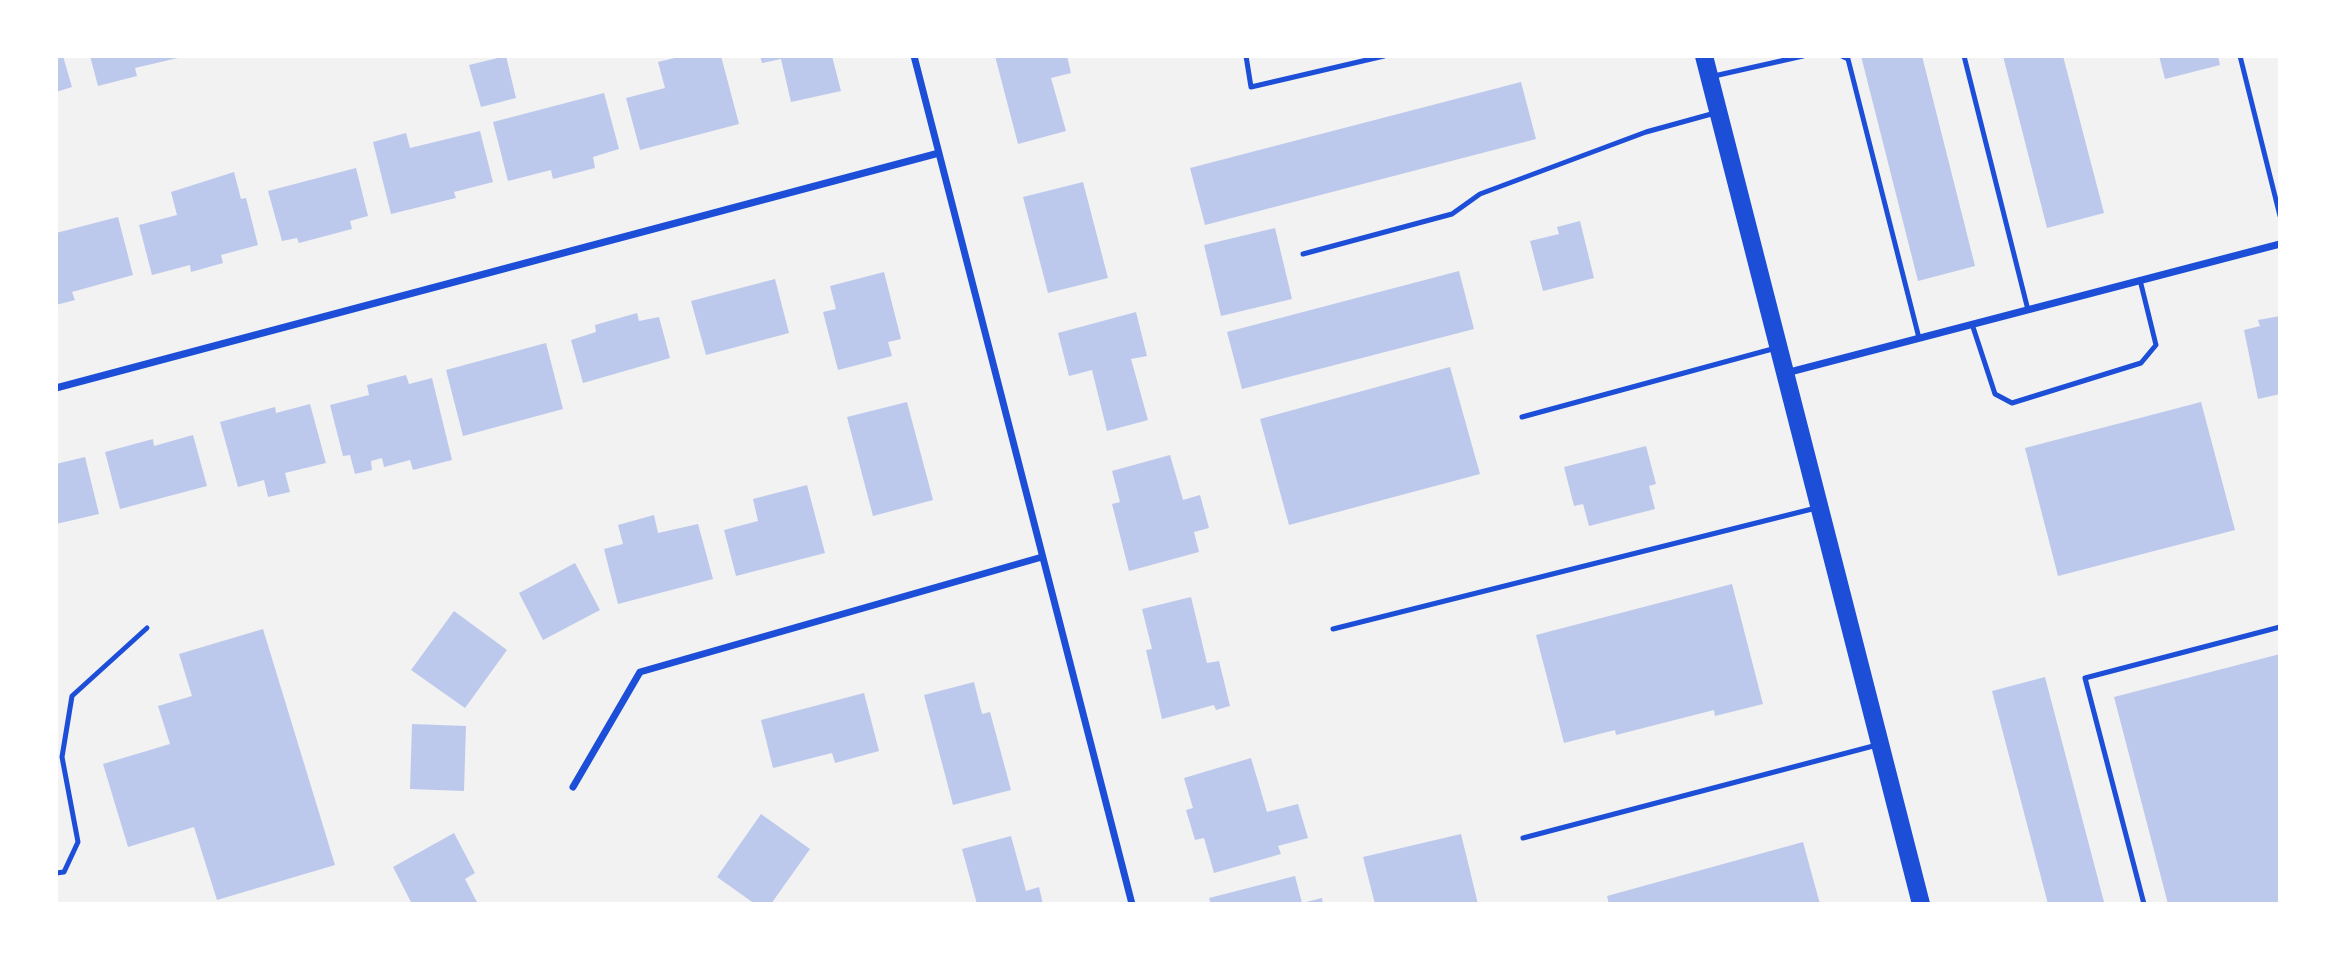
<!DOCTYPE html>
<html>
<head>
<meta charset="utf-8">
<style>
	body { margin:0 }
	#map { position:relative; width:2336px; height:960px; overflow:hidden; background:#f2f2f2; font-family:"Titillium Web",sans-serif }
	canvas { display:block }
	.frame { position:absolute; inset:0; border:58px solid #fff; pointer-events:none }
</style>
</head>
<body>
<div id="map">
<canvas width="2336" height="960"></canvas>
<div class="frame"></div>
</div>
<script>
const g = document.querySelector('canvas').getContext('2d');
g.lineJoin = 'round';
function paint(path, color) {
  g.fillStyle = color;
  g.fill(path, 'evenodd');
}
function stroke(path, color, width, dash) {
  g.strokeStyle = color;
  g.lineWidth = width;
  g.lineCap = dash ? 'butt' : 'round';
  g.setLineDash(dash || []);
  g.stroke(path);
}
const building = new Path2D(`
	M 56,56 L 63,56 L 72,87 L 56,92 Z
	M 90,56 L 181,56 L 182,57 L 135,68 L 137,76 L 98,86 Z
	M 506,56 L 516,98 L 481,107 L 469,65 Z
	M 683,56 L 721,56 L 739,124 L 640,150 L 626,98 L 665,88 L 658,62 Z
	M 760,56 L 832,56 L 841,91 L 791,102 L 781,59 L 762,63 Z
	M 995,56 L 1067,56 L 1071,73 L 1051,78 L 1066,131 L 1018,144 Z
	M 1861,56 L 1922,56 L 1975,266 L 1918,281 Z
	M 2003,56 L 2063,56 L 2104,213 L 2047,228 Z
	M 2159,56 L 2218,56 L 2220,65 L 2165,79 Z
	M 1521,82 L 1536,139 L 1205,225 L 1190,168 Z
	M 604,93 L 619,149 L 593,157 L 595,168 L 553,179 L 551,170 L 508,181 L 493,122 Z
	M 480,131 L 493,182 L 454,192 L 456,198 L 391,214 L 373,142 L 406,133 L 410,148 Z
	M 356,168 L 368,216 L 350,221 L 352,229 L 299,243 L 297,238 L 282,241 L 268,191 Z
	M 234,172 L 241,199 L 246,198 L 258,245 L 221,255 L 223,263 L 191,272 L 190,265 L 152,275 L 139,225 L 177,215 L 171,192 Z
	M 1083,182 L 1108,278 L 1048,293 L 1023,197 Z
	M 118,217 L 133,275 L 72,292 L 75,300 L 56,305 L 56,233 Z
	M 1580,221 L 1594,278 L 1543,291 L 1530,241 L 1559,234 L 1557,227 Z
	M 1275,228 L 1292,299 L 1221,316 L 1204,245 Z
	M 1459,271 L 1474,329 L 1242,389 L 1227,332 Z
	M 884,272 L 901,339 L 888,342 L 892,356 L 838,370 L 823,312 L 836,309 L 830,286 Z
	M 775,279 L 789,333 L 706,355 L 691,301 Z
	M 1136,312 L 1147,356 L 1131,359 L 1148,420 L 1107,431 L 1092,370 L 1069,376 L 1058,333 Z
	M 637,313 L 639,321 L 659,317 L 670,358 L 583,383 L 571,340 L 596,332 L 595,325 Z
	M 2280,316 L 2280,394 L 2258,399 L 2244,330 L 2260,326 L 2258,320 Z
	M 546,343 L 563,409 L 463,436 L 446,370 Z
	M 1450,367 L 1480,474 L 1289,525 L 1260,419 Z
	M 406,375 L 409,384 L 432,378 L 452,460 L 413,470 L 410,460 L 384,467 L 382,458 L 371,461 L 372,470 L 355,474 L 350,455 L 343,456 L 330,405 L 369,395 L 367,385 Z
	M 907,402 L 933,500 L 873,516 L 847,417 Z
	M 2201,402 L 2235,530 L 2058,576 L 2025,448 Z
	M 310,404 L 326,463 L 285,473 L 290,492 L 268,497 L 264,480 L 238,487 L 220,422 L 275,407 L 276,413 Z
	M 193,435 L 207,486 L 120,509 L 105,452 L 153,439 L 154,446 Z
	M 1646,446 L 1656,484 L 1649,486 L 1655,509 L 1589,526 L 1583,504 L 1574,506 L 1564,467 Z
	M 1170,455 L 1183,500 L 1200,495 L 1209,528 L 1194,532 L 1199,552 L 1129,571 L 1112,504 L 1120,502 L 1112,471 Z
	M 85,457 L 99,514 L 56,524 L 56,464 Z
	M 807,485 L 825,553 L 736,576 L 724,530 L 758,521 L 753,499 Z
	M 654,515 L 658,533 L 698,524 L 713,579 L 618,604 L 604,549 L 623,544 L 618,525 Z
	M 575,563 L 600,610 L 543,640 L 519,593 Z
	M 1732,584 L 1763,704 L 1715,716 L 1714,710 L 1616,735 L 1615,730 L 1564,743 L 1536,635 Z
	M 1191,597 L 1207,663 L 1219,661 L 1230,706 L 1216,710 L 1214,705 L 1162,719 L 1146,650 L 1152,649 L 1142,609 Z
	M 454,611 L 507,650 L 465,708 L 411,670 Z
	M 263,629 L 335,865 L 217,900 L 194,827 L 128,847 L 103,764 L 170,744 L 158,706 L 192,696 L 179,654 Z
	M 2280,654 L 2280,904 L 2168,904 L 2114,697 Z
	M 2045,677 L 2104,902 L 2097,904 L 2048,904 L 1992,691 Z
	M 974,682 L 982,714 L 990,712 L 1011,790 L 953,805 L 924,695 Z
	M 864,693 L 879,751 L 835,763 L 832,753 L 773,768 L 761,720 Z
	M 412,724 L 466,726 L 464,791 L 410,789 Z
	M 1251,758 L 1267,812 L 1298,804 L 1308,838 L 1278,846 L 1281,854 L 1214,873 L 1204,838 L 1195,840 L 1186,810 L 1193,808 L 1184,778 Z
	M 761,814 L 810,849 L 771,904 L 755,904 L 717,877 Z
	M 454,833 L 475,873 L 465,879 L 478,904 L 412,904 L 393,867 Z
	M 1461,834 L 1478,904 L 1375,904 L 1363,857 Z
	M 1011,836 L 1026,891 L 1039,887 L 1043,904 L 977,904 L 962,849 Z
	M 1803,842 L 1820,904 L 1609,904 L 1607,896 Z
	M 1295,876 L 1302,903 L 1322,898 L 1323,904 L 1211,904 L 1209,898 Z`);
const service = new Path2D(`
	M 1246,56 L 1251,87 L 1384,56
	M 1842,56 L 1848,59 L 1919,338
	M 1964,56 L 2028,310
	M 2240,56 L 2280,216
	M 1714,76 L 1803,56
	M 1303,254 L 1452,214 L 1480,194 L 1646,132 L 1715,113
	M 1972,324 L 1995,394 L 2012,403 L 2141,363 L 2156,345 L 2140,280
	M 1522,417 L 1776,348
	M 1333,629 L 1816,508
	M 1523,838 L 1877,745
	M 56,873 L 64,872 L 78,842 L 62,757 L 72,696 L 147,628
	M 2144,904 L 2085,678 L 2280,627`);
const minor = new Path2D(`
	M 914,56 L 1132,904
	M 1786,373 L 2280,244
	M 56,388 L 939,153
	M 573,787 L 640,672 L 1042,557`);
const primary = new Path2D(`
	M 1704,56 L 1921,904`);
paint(building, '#bdc9ec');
stroke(service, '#1d4ed8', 5);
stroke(minor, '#1d4ed8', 7);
stroke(primary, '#1d4ed8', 18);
</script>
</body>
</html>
